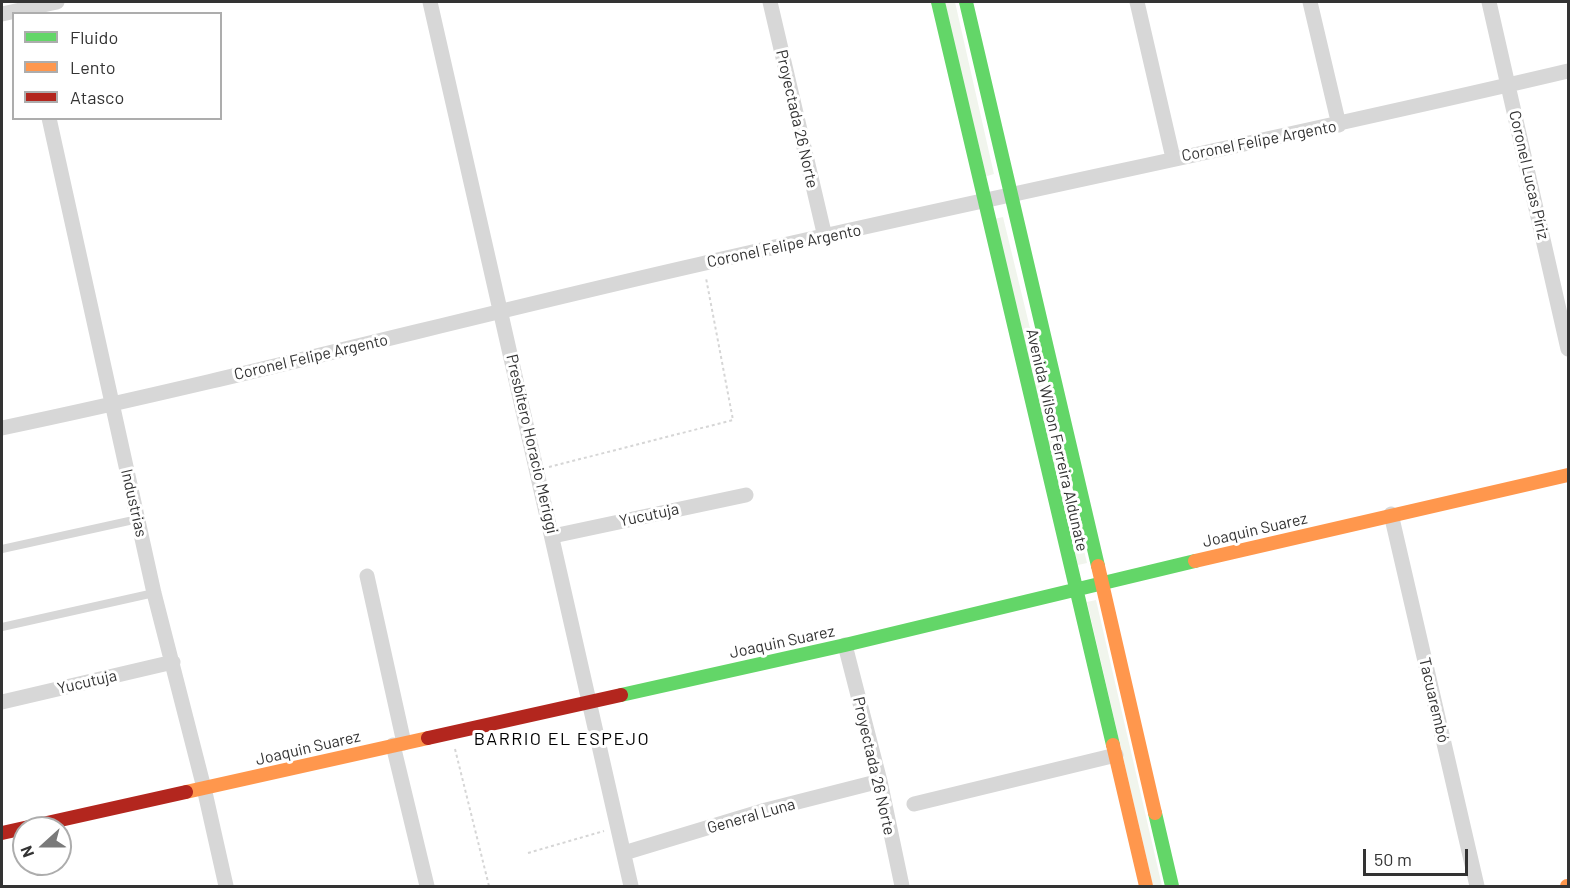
<!DOCTYPE html>
<html>
<head>
<meta charset="utf-8">
<style>
	body { margin:0 }
	#map { position:relative; width:1570px; height:888px; overflow:hidden; background:#fff; font-family:Barlow,sans-serif }
	canvas { display:block }
	.frame { position:absolute; inset:0; border:3px solid #333; pointer-events:none }
	.legend { position:absolute; left:12px; top:12px; width:210px; height:108px; box-sizing:border-box; background:#fff; border:2px solid #adadad; margin:0; padding:8px 10px; list-style:none; font-size:18px; color:#333 }
	.legend li { display:flex; align-items:center; gap:12px; height:30px }
	.legend b { width:30px; border:2px solid #adadad }
	.north { position:absolute; left:12px; top:816px; width:60px; height:60px; box-sizing:border-box; background:#fff; border:2px solid #adadad; border-radius:50%; rotate:249deg; font-size:16px; font-weight:700; line-height:24px; text-align:center; color:#333 }
	.north::after { content:''; display:block; margin:auto; width:21px; height:27px; background:#7a7a7a; clip-path:polygon(50% 0,100% 100%,50% 72%,0 100%) }
	.scale { position:absolute; left:1363px; top:849px; width:105px; height:27px; box-sizing:border-box; border:3px solid #333; border-top:0; padding-left:8px; font-size:18px; line-height:21px; white-space:nowrap; color:#333; -webkit-text-stroke:4px #fff; paint-order:stroke }
</style>
</head>
<body>
<div id="map">
<canvas width="1570" height="888"></canvas>
<div class="frame"></div>
<ul class="legend">
<li><b style="height:8px;background:#63d668"></b>Fluido</li>
<li><b style="height:8px;background:#ff974d"></b>Lento</li>
<li><b style="height:8px;background:#b3261e"></b>Atasco</li>
</ul>
<div class="north">N</div>
<div class="scale">50 m</div>
</div>
<script>
const g = document.querySelector('canvas').getContext('2d');
g.lineJoin = 'round';
function paint(path, color) {
  g.fillStyle = color;
  g.fill(path, 'evenodd');
}
function stroke(path, color, width, dash) {
  g.strokeStyle = color;
  g.lineWidth = width;
  g.lineCap = dash ? 'butt' : 'round';
  g.setLineDash(dash || []);
  g.stroke(path);
}
function label(font, color, halo, rows, align = 'center') {
  g.font = font + ' Barlow,sans-serif';
  g.lineWidth = 6;
  g.setLineDash([]);
  g.textBaseline = 'middle';
  g.strokeStyle = halo;
  g.fillStyle = color;
  for (const [text, x, y, turn = 0] of rows) {
    g.save();
    g.translate(x, y);
    g.rotate((+turn || 0) * Math.PI / 180);
    g.textAlign = isNaN(turn) ? turn : align;
    if (halo) g.strokeText(text, 0, 0);
    g.fillText(text, 0, 0);
    g.restore();
  }
}
const green = new Path2D(`
	M 945,2 L 955,2 L 994,174 L 984,177 Z
	M 1003,217 L 1087,563 L 1078,565 L 994,219 Z
	M 1096,600 L 1162,886 L 1153,886 L 1087,602 Z`);
const path = new Path2D(`
	M 549,467 L 733,420 L 706,278
	M 455,749 L 489,886
	M 528,853 L 604,831`);
const lane = new Path2D(`
	M 2,549 L 138,519
	M 2,627 L 154,593`);
const street = new Path2D(`
	M 430,2 L 631,886
	M 770,2 L 825,237
	M 1137,2 L 1173,158
	M 1310,2 L 1339,125
	M 1489,2 L 1568,349
	M 2,14 L 57,2
	M 49,118 L 154,593 L 204,788 L 226,886
	M 2,428 C 236,379 468,317 701,264 C 990,197 1280,139 1568,71
	M 1391,514 L 1477,886
	M 553,536 L 746,495
	M 367,576 L 404,743
	M 845,645 L 880,781 L 902,886
	M 2,702 L 173,662
	M 393,745 L 427,886
	M 914,804 L 1116,755
	M 624,853 L 766,810 L 880,781`);
const fast = new Path2D(`
	M 938,2 L 1113,745
	M 966,2 L 1098,566
	M 621,695 L 845,645 L 1195,561
	M 1155,813 L 1172,886`);
const slow = new Path2D(`
	M 1195,561 L 1568,475
	M 1098,566 L 1155,813
	M 1113,745 L 1146,886
	M 186,792 L 428,738
	M 1567,886 L 1568,886`);
const jam = new Path2D(`
	M 428,738 L 621,695
	M 2,833 L 186,792`);
const streetNames = [
	["Proyectada 26 Norte",797,119,77],
	["Coronel Felipe Argento",1259,141,-11],
	["Coronel Lucas Píriz",1529,175,77],
	["Coronel Felipe Argento",784,246,-12],
	["Coronel Felipe Argento",311,357,-13],
	["Avenida Wilson Ferreira Aldunate",1057,440,77],
	["Presbítero Horacio Meriggi",532,444,77],
	["Industrias",134,503,77],
	["Yucutuja",649,515,-12],
	["Joaquin Suarez",1255,530,-13],
	["Joaquin Suarez",782,642,-12],
	["Yucutuja",87,682,-13],
	["Tacuarembó",1434,700,77],
	["Joaquin Suarez",308,748,-13],
	["Proyectada 26 Norte",874,766,77],
	["General Luna",751,816,-16]
];
const neighbourhoodNames = [
	["BARRIO EL ESPEJO",562,739]
];
paint(green, '#f1f5ed');
stroke(path, '#d6d6d6', 2, [3, 3]);
stroke(lane, '#d7d7d7', 8);
stroke(street, '#d7d7d7', 15);
stroke(fast, '#63d668', 14);
stroke(slow, '#ff974d', 14);
stroke(jam, '#b3261e', 14);
label('16px', '#333', '#fff', streetNames);
g.letterSpacing = '1.5px';
label('18px', '#000', '#fff', neighbourhoodNames);
g.letterSpacing = '0px';
</script>
</body>
</html>
